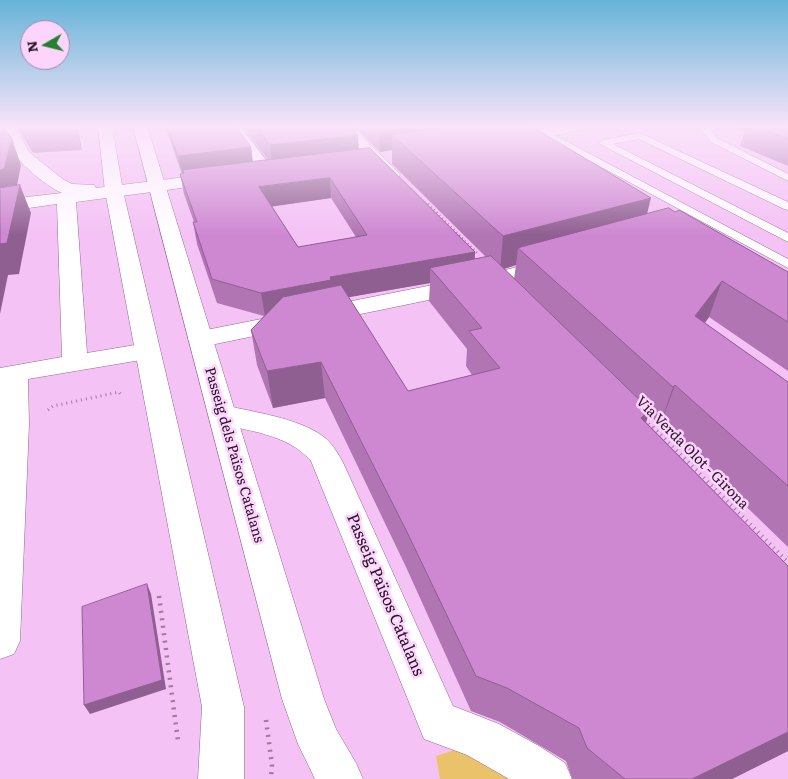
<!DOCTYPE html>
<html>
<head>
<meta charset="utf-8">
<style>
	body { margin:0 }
	#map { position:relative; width:788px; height:779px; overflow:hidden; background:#f4c2f5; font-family:Literata,serif }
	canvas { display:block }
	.north { position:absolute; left:20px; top:20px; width:50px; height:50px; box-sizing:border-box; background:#fcd4fc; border:1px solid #a687a7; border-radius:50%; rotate:262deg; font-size:14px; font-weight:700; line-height:20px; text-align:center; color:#261427 }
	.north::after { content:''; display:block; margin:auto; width:18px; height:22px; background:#248132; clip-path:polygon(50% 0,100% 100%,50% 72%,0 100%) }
</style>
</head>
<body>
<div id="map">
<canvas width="788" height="779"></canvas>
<div class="north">N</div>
</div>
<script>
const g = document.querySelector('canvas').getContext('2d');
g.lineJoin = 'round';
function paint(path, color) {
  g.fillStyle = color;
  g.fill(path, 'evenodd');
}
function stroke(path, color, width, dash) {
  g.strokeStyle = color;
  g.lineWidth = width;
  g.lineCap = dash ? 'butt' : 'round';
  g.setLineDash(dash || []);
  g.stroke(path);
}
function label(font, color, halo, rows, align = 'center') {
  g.font = font + ' Literata,serif';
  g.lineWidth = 5;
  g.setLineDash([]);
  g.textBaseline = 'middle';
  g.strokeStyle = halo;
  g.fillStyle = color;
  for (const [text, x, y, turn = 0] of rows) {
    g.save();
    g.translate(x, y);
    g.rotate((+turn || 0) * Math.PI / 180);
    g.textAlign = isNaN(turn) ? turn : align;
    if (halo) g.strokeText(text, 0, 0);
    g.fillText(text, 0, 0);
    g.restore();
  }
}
const green = new Path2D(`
	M 461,748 L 512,779 L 440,779 L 436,756 Z`);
const pathFar4 = new Path2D(`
	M 412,189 L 429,206`);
const pathFar3 = new Path2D(`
	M 428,204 L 479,255`);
const pathFar2 = new Path2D(`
	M 48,410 L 53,406 L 119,392 L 122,396
	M 645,420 L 654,429`);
const pathFar1 = new Path2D(`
	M 653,427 L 788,562`);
const path = new Path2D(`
	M 159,596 L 178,741
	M 266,720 L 272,765 L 271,779`);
const service = new Path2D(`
	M 703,126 L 713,126 L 711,130 L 717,138 L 788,174 L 788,181 L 711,142 L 701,130 Z
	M 545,130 L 788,259 L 788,268 L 542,135 L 542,131 Z
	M 640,133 L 788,202 L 788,210 L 784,209 L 639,139 L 613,144 L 788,233 L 788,242 L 598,143 L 603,140 Z`);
const pedestrian = new Path2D(`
	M 226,126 L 240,126 L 275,172 L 273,175 L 261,175 Z`);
const minor = new Path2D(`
	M 0,126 L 14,126 L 30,153 L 64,180 L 72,184 L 94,185 L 96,188 L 219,173 L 225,174 L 228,178 L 225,182 L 219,183 L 76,202 L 87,353 L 147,343 L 156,346 L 160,351 L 156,356 L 147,359 L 28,379 L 29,424 L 20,641 L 14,654 L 0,659 L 0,368 L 62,357 L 57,204 L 0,212 L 0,200 L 62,193 C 38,182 6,152 0,126 Z
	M 335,126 L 351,126 L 397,171 L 400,175 L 397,179 L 391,180 L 385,179 Z
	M 557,126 L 589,126 L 587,129 L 507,145 L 502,143 L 499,140 L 502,137 L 507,135 Z
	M 551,258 L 559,259 L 562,264 L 559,269 L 501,285 L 201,347 L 192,344 L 188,339 L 192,334 L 201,331 L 498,272 Z
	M 223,405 C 253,412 299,418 324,437 C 334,445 341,458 346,469 L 453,706 L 499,724 L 539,746 L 565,763 L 572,779 L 509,779 L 467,755 L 424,739 L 311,461 C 287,433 246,431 213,422 L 209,415 L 213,408 Z`);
const secondary = new Path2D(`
	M 98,126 L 112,126 L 123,191 L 244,707 L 244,779 L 198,779 L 202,707 L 105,191 Z
	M 133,126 L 147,126 L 324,699 L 336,729 L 356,763 L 363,779 L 315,779 L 298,744 L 282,699 Z`);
const wall = new Path2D(`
	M 16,126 L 77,126 L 82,150 L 33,153 Z
	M 165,126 L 235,126 L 251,147 L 253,162 L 268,160 L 242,126 L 350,126 L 359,149 L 475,252 L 475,259 L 486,257 L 392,164 L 392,150 L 380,152 L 354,126 L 531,126 L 647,214 L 788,272 L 788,371 L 709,317 L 705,323 L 788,382 L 788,547 L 661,424 L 660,425 L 648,414 L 646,422 L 788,566 L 788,751 L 732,779 L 572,779 L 566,761 L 500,722 L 471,711 L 406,567 L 325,398 L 273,408 L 257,365 L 251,330 L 264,316 L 217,303 L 197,244 L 193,222 L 194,222 L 184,194 L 180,174 L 182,174 ZM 331,198 L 356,237 L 298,247 L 272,206 ZM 516,265 L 514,279 L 504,269 ZM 430,283 L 429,301 L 467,349 L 466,366 L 472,375 L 408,391 L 348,297 Z
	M 734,126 L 788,126 L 788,166 L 740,146 L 745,131 Z`);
const shadedWall = new Path2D(`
	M 75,126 L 77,126 L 82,150 Z
	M 422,126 L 499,126 L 392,135 L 392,150 L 380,152 L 379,132 Z
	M 358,135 L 359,155 L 272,165 L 270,145 Z
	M 12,139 L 21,165 L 15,196 L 0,199 L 0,170 Z
	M 251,147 L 253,168 L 183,170 L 184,176 L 183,176 L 178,156 Z
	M 330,178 L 331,198 L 262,208 L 259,187 Z
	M 20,185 L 31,213 L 19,274 L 8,275 L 0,314 L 0,244 Z
	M 651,198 L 643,230 L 518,248 L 516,265 L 500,270 L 503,236 Z
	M 475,252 L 473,275 L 430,268 L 430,283 L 333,300 L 265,316 L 261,293 L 330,277 Z
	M 722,281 L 709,317 L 682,353 L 695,316 Z
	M 321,362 L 325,398 L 273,408 L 267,371 Z
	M 675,385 L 661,424 L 660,425 L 673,387 Z
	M 650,410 L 638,447 L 641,418 Z
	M 147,584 L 151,594 L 166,689 L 90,714 L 84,705 Z
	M 788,732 L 788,751 L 732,779 L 692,779 Z`);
const building = new Path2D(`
	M 0,126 L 2,126 L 12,139 L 4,169 L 0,170 Z
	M 23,126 L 54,126 L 24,128 Z
	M 168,126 L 235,126 L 251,147 L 178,156 Z
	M 255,126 L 350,126 L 358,135 L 270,145 Z
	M 373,126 L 422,126 L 379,132 Z
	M 454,126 L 531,126 L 651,198 L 503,236 L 392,135 Z
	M 756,126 L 788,126 L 788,139 Z
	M 370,148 L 475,252 L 330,277 L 331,280 L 261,293 L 212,279 L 193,222 L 197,222 L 180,174 L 184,173 L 183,170 ZM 330,178 L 367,235 L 298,247 L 259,187 Z
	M 20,185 L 7,243 L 0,244 L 0,188 Z
	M 669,208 L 675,212 L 679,210 L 788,272 L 788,322 L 722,281 L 695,316 L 788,382 L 788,486 L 675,385 L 673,387 L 518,248 Z
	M 491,256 L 650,410 L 641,418 L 788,566 L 788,732 L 692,779 L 625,779 L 587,748 L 579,728 L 507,688 L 476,676 L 406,530 L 321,362 L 267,371 L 251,330 L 283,297 L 341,285 L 408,391 L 500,368 L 469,331 L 482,328 L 430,268 Z
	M 147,584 L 162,680 L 84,705 L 82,607 Z`);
const streetNames = [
	["Via Verda Olot - Girona",692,453,45],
	["Passeig dels Països Catalans",234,455,74]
];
const nearStreetnames = [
	["Passeig Països Catalans",385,595,67]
];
paint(green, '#eac26a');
stroke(service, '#936694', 1);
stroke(pedestrian, '#936694', 2);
stroke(minor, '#936694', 1);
stroke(secondary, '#936694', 1);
stroke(pathFar4, '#9e7a9f', 2, [0.5, 2.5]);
stroke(pathFar3, '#9e7a9f', 2.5, [1, 3]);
stroke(pathFar2, '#9e7a9f', 3, [1, 4]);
stroke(pathFar1, '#9e7a9f', 4, [1, 4.5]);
stroke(path, '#9e7a9f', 4.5, [2, 5.5]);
paint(service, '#fff');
paint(pedestrian, '#fff');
paint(minor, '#fff');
paint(secondary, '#fff');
paint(wall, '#b175b4');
paint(shadedWall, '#905f92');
paint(building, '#ce88d1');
stroke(building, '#905f92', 1);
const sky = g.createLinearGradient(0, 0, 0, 235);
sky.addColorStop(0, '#65b4d8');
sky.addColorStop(0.54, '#fae4fa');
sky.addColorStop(1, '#fae4fa00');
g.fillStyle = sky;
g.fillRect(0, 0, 788, 235);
label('14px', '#261427', '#fcd4fc', streetNames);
label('16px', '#261427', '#fcd4fc', nearStreetnames);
</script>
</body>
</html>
